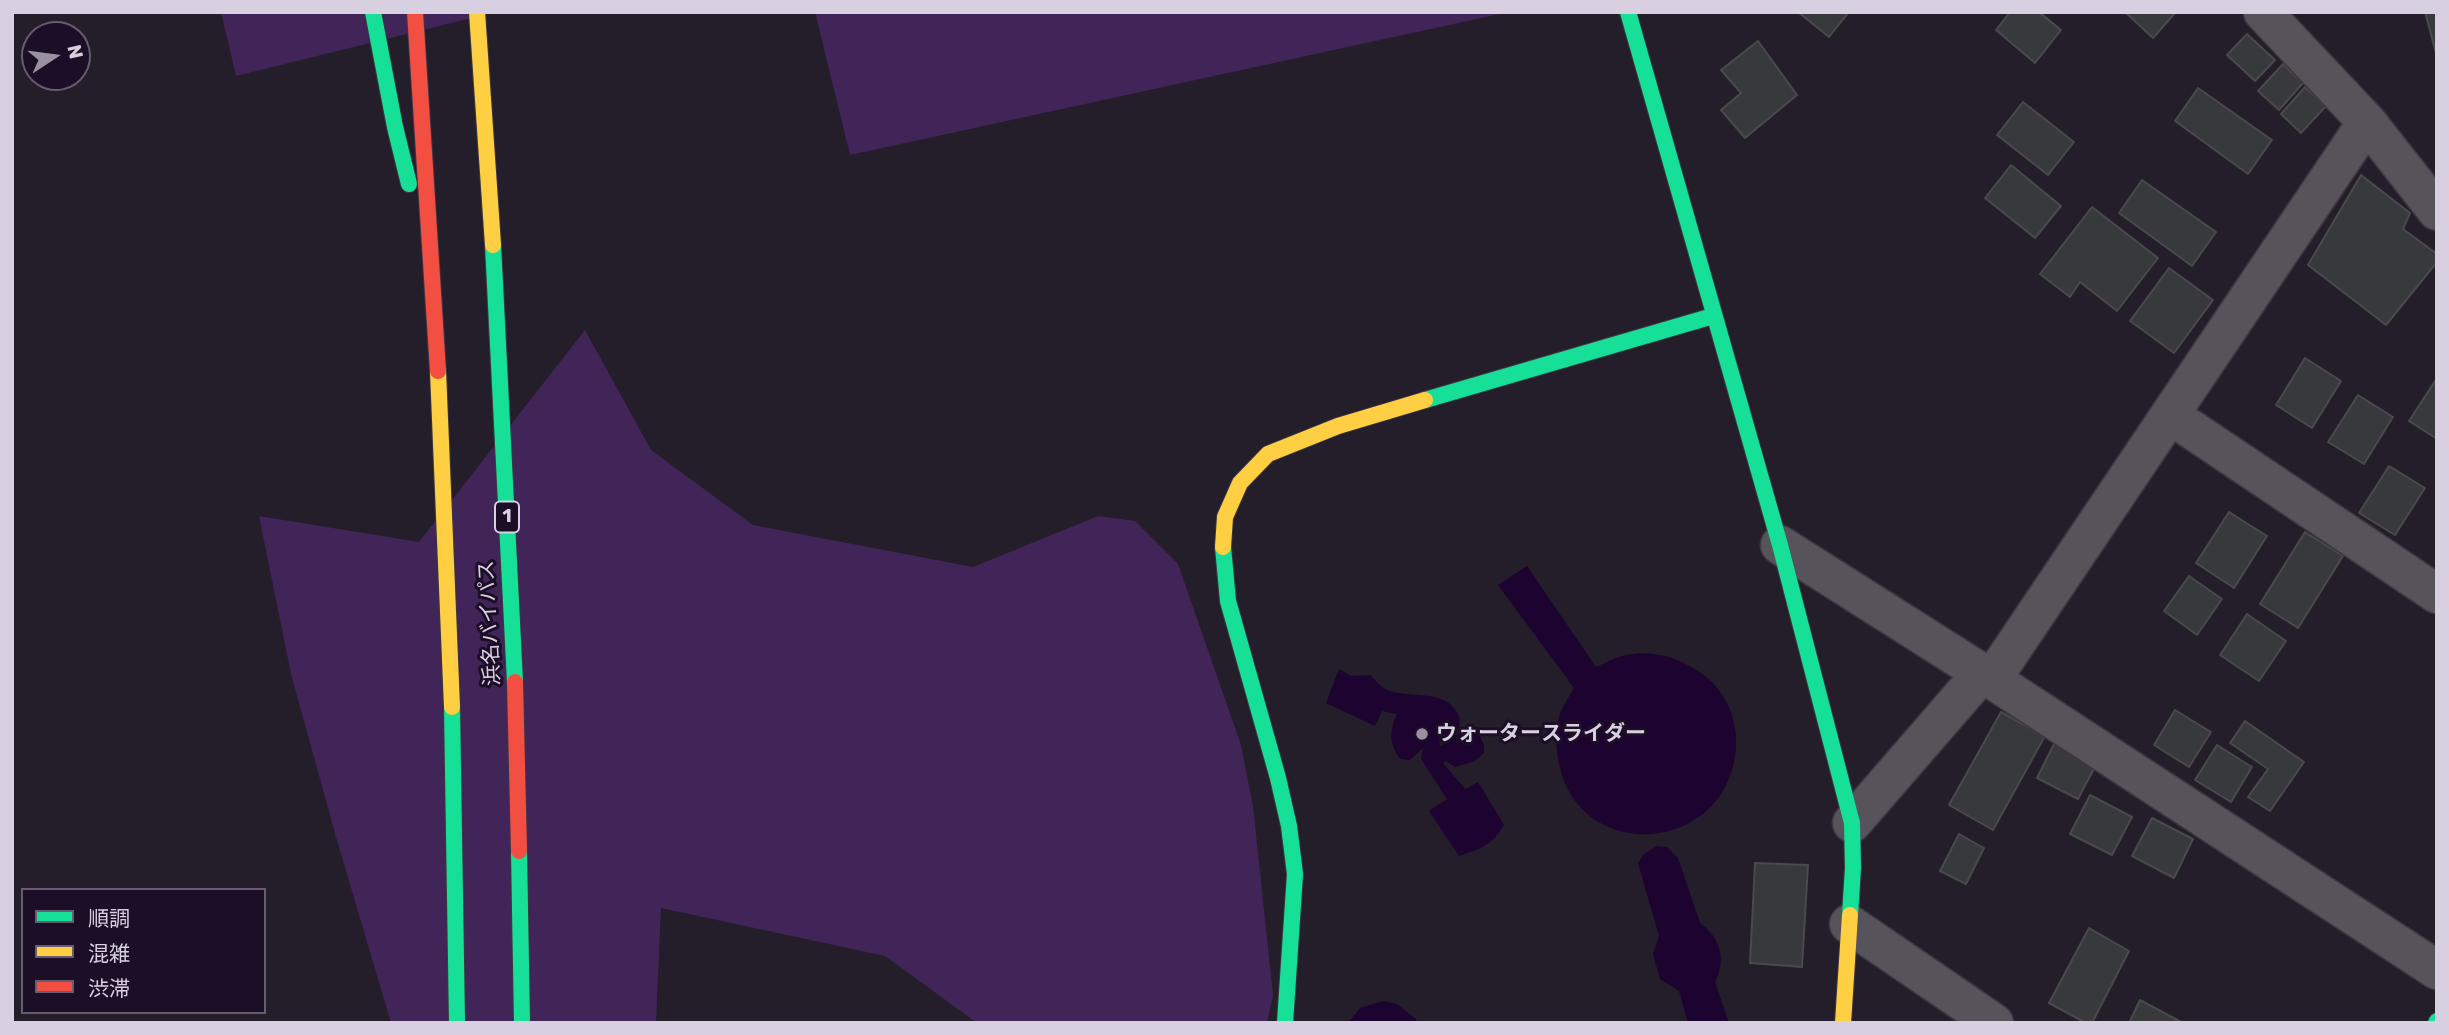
<!DOCTYPE html>
<html>
<head>
<meta charset="utf-8">
<style>
  body { margin:0 }
  #map { position:relative; width:2449px; height:1035px; overflow:hidden; background:#241d2a; font-family:Rubik,"Noto Sans JP",sans-serif }
  canvas { display:block }
  .frame { position:absolute; inset:0; border:14px solid #d8d0e1; pointer-events:none }
  .legend { position:absolute; left:21px; top:888px; width:245px; height:126px; box-sizing:border-box; background:#1b0e26; border:2px solid #675c71; margin:0; padding:9px 12px; list-style:none; font-size:21px; color:#d8d0e1 }
  .legend li { display:flex; align-items:center; gap:14px; height:35px }
  .legend b { width:35px; border:2px solid #675c71 }
  .north { position:absolute; left:21px; top:21px; width:70px; height:70px; box-sizing:border-box; background:#1b0e26; border:2px solid #675c71; border-radius:50%; rotate:77deg; font-size:19px; font-weight:700; line-height:28px; text-align:center; color:#d8d0e1 }
  .north::after { content:''; display:block; margin:auto; width:24px; height:32px; background:#9991a1; clip-path:polygon(50% 0,100% 100%,50% 72%,0 100%) }
</style>
</head>
<body>
<div id="map">
<canvas width="2449" height="1035"></canvas>
<div class="frame"></div>
<ul class="legend">
<li><b style="height:9px;background:#16e098"></b>順調</li>
<li><b style="height:9px;background:#ffcf43"></b>混雑</li>
<li><b style="height:9px;background:#f24e42"></b>渋滞</li>
</ul>
<div class="north">N</div>
</div>
<script>
const g = document.querySelector('canvas').getContext('2d');
g.lineJoin = 'round';
function paint(path, color) { g.fillStyle = color; g.fill(path, 'evenodd'); }
function strokePath(path, color, width, dash) { g.strokeStyle = color; g.lineWidth = width; g.lineCap = dash ? 'butt' : 'round'; g.setLineDash(dash || []); g.stroke(path); }
function drawText(font, color, halo, rows, align = 'center') {
  g.font = font + ' Rubik,"Noto Sans JP",sans-serif'; g.lineWidth = 6; g.setLineDash([]); g.textBaseline = 'middle'; g.strokeStyle = halo; g.fillStyle = color; for (const [text, x, y, turn = 0] of rows) {
    g.save(); g.translate(x, y); g.rotate((+turn || 0) * Math.PI / 180); g.textAlign = isNaN(turn) ? turn : align; if (halo) g.strokeText(text, 0, 0); g.fillText(text, 0, 0); g.restore();
  }
}
paint(new Path2D(`
  M221,12H496L236,76Z
  M815,12H1509L850,155Z
  M585,330L651,450L753,525L973,567L1098,516L1135,521L1178,564L1241,745L1253,806L1273,995L1267,1023H977L885,956L661,908L656,1023H391L336,837L291,674L259,516L419,542Z`), '#412458');
paint(new Path2D(`
  M1527,566L1596,667C1605,663 1616,657 1626,655C1655,649 1682,659 1705,676C1726,692 1738,721 1736,747C1729,854 1580,866 1559,764C1556,749 1555,732 1559,717C1562,707 1569,697 1574,688L1498,585Z
  M1339,669L1351,676L1370,675C1375,680 1381,687 1387,690C1410,699 1445,688 1458,714C1465,731 1451,735 1439,742L1441,746L1463,730L1478,731L1484,746V753L1475,761L1455,767L1446,761L1443,763L1465,789L1478,782L1504,825C1492,846 1480,849 1459,856L1429,811L1447,799L1421,759L1423,748L1410,760L1400,759C1389,745 1389,730 1397,714L1382,711L1375,726L1326,703Z
  M1657,846L1667,847L1678,858L1700,923C1720,937 1727,960 1715,982L1729,1023H1688L1679,991L1660,979L1653,954L1659,936L1638,863L1644,854Z
  M1383,1001L1397,1004L1416,1019L1417,1023H1348L1360,1008Z`), '#1d032f');
const building = new Path2D(`
  M1798,12H1849L1829,37Z
  M2010,12H2039L2061,30L2035,63L1996,30Z
  M2125,12H2176L2153,38Z
  M2425,12H2437V57Z
  M2247,34L2275,60L2255,81L2227,55Z
  M1758,41L1797,95L1745,138L1721,110L1741,93L1721,70Z
  M2283,64L2303,83L2279,110L2258,91Z
  M2305,87L2326,106L2301,133L2281,114Z
  M2198,88L2272,140L2248,174L2175,121Z
  M2023,102L2074,142L2048,175L1997,135Z
  M2011,165L2061,206L2035,238L1985,198Z
  M2361,175L2410,213L2403,229L2437,254V262L2386,325L2308,265Z
  M2142,180L2216,232L2192,266L2119,213Z
  M2092,207L2158,258L2117,311L2080,282L2070,297L2040,274Z
  M2169,268L2213,300L2174,353L2130,321Z
  M2305,358L2341,381L2312,428L2276,405Z
  M2437,378V439L2409,421Z
  M2358,395L2393,417L2364,464L2328,442Z
  M2389,466L2425,488L2395,535L2359,513Z
  M2229,512L2267,536L2234,588L2196,563Z
  M2305,532L2343,556L2298,628L2260,604Z
  M2189,576L2222,599L2197,635L2164,611Z
  M2247,614L2286,641L2259,681L2220,655Z
  M2175,710L2211,732L2189,767L2154,745Z
  M2001,712L2045,736L1993,830L1949,805Z
  M2245,721L2304,762L2270,811L2248,797L2268,769L2230,743Z
  M2056,740L2098,761L2078,799L2037,778Z
  M2217,745L2252,767L2231,802L2195,780Z
  M2090,795L2132,817L2112,855L2070,834Z
  M2152,818L2193,839L2174,878L2132,856Z
  M1959,834L1984,848L1966,884L1940,871Z
  M1755,863L1808,865L1802,967L1750,963Z
  M2089,928L2129,951L2092,1023H2086L2049,1003Z
  M2140,1000L2181,1022V1023H2129Z`);
paint(building, '#38393c');
strokePath(building, '#484a4b', 2);
const street = new Path2D(`
  M2263,12L2367,122L2437,211
  M2170,415L2437,594
  M1780,545L1982,673L2437,970
  M1992,679L2367,122
  M1852,823L1982,673
  M1849,924L1994,1023`);
const fast = new Path2D(`
  M373,12L395,127L409,184
  M1628,12L1780,545L1852,823L1853,868L1850,915
  M493,245L515,682
  M1425,400L1713,316
  M1223,547L1228,601L1278,778L1289,826L1295,874L1285,1023
  M452,707L457,1023
  M519,851L522,1023
  M2436,1023L2437,1021`);
const slow = new Path2D(`
  M477,12L493,245
  M438,371L452,707
  M1223,547L1225,517L1240,483L1268,454L1338,426L1425,400
  M1843,1023L1850,915`);
const jam = new Path2D(`
  M415,12L438,371
  M515,682L519,851`);
strokePath(street, '#3d3743', 41);
strokePath(fast, '#3d3743', 18);
strokePath(slow, '#3d3743', 18);
strokePath(jam, '#3d3743', 18);
strokePath(street, '#57535a', 38);
strokePath(fast, '#16e098', 16);
strokePath(slow, '#ffcf43', 16);
strokePath(jam, '#f24e42', 16);
for (const [x, y, r, color] of [
  [1422,734,7,"#9991a1"]
]) { const dot = new Path2D(); dot.arc(x, y, r, 0, 2 * Math.PI); g.fillStyle = color; g.fill(dot); strokePath(dot, '#1b0e26', 2.5); }
for (const [x, y, w] of [
  [507,517,24]
]) { const box = new Path2D(); box.roundRect(x - w / 2, y - 15.5, w, 31, 5); g.fillStyle = '#1b0e26'; g.fill(box); strokePath(box, '#d8d0e1', 2); }
drawText('bold 19px', '#d8d0e1', null, [
  ["1",507,517]
]);
drawText('21px', '#d8d0e1', '#1b0e26', [
  ["浜名バイパス",490,623,-93]
]);
drawText('bold 21px', '#d8d0e1', '#1b0e26', [
  ["ウォータースライダー",1436,734]
], 'left');
</script>
</body>
</html>
